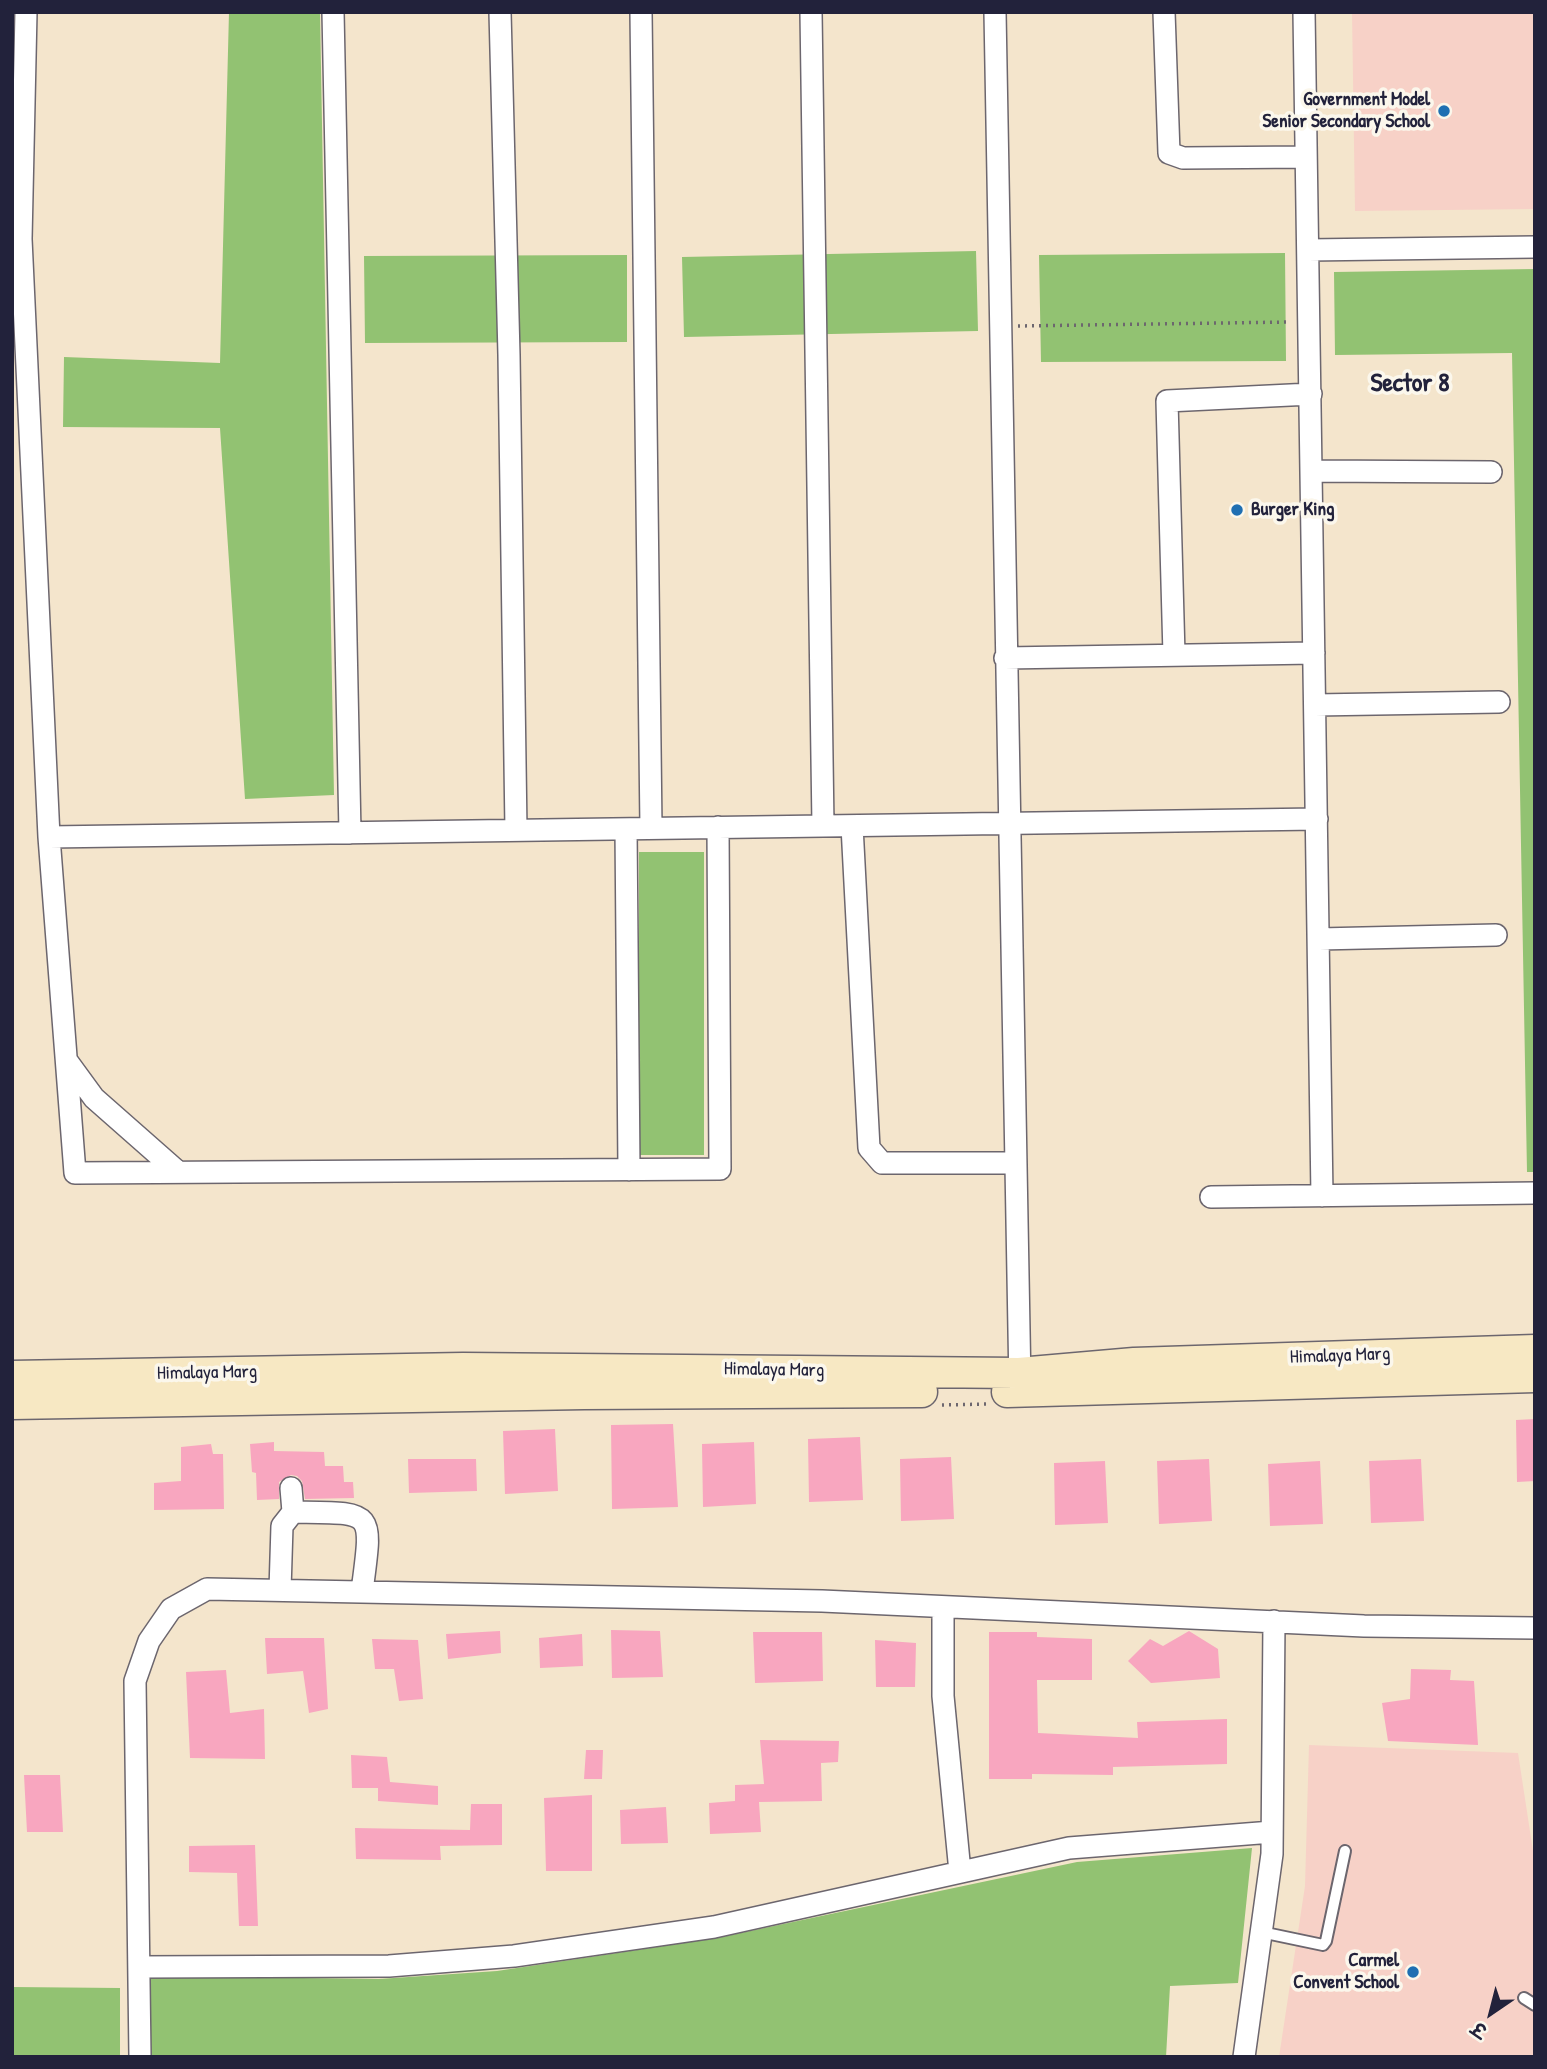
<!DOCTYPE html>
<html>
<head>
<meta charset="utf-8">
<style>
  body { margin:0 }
  #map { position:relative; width:1547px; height:2069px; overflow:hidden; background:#f4e5cc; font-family:"Patrick Hand","Playpen Sans Deva",sans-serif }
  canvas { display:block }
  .frame { position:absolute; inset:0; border:14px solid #22223b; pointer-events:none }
  .north { position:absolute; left:1456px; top:1978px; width:70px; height:70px; -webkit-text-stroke:5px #fbf7ec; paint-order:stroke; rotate:215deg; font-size:19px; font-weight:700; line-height:28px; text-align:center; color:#22223b }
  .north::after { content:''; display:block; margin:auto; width:24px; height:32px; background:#22223b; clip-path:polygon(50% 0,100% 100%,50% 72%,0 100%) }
</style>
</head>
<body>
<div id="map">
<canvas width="1547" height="2069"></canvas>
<div class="frame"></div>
<div class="north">उ</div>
</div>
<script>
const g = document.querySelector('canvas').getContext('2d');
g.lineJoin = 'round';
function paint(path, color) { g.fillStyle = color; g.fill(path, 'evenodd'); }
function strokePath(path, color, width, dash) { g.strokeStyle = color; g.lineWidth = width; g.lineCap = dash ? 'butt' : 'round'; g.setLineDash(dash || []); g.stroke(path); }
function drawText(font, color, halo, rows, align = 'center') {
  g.font = font + ' "Patrick Hand",sans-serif'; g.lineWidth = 7; g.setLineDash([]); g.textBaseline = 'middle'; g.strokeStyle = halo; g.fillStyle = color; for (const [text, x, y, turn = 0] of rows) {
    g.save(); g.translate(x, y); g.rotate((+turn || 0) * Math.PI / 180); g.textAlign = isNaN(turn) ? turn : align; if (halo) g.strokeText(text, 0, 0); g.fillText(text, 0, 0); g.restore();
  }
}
paint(new Path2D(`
  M1352,12H1535V209L1355,211Z
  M1309,1745L1518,1753L1535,1864V2057H1279L1305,1886Z`), '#f7d1c7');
paint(new Path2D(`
  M229,12H320L334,795L245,799L220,428L63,427L64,357L220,363Z
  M976,251L978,331L684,337L682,257Z
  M1285,253L1286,361L1041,362L1039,255Z
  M627,255V342L365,343L364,256Z
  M1535,269V1172H1527L1512,353L1335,355L1334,272Z
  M639,852H704V1155H639Z
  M1252,1848L1238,1983L1170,1986L1166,2057H151L149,1976L379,1979L497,1971L717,1938L1077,1862Z
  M12,1987L120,1988V2057H12Z`), '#92c272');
paint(new Path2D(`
  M1535,1419V1481L1517,1482L1516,1420Z
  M673,1424L678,1507L612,1509L611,1425Z
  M555,1429L558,1491L505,1494L503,1431Z
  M860,1437L863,1500L809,1502L808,1439Z
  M274,1442V1451L324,1452L325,1466H343L344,1482H353L354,1498L305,1499L302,1481L297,1476L291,1475L279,1482V1499L257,1500L256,1473L252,1472L250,1444Z
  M754,1442L756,1504L703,1507L702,1444Z
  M211,1444L213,1454H223L224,1509L154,1510V1483L181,1481V1447Z
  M951,1457L954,1519L901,1521L900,1459Z
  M408,1459H476L477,1491L409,1493Z
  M1209,1459L1212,1521L1159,1524L1157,1461Z
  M1421,1459L1424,1521L1371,1523L1369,1461Z
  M1105,1461L1108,1523L1055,1525L1054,1463Z
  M1320,1461L1323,1524L1270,1526L1268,1464Z
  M611,1630L660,1631L663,1677L612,1678Z
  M500,1631L501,1653L448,1659L446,1634Z
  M1189,1631L1218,1649L1220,1678L1151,1683L1128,1661L1150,1639L1163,1646Z
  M753,1632H822L823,1681L755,1683Z
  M989,1632H1037V1637L1092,1639V1680H1037L1038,1733L1138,1738L1137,1722L1227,1719V1764L1113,1767V1775L1032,1774V1779H989Z
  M582,1634L583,1666L540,1668L539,1638Z
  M265,1638H324L328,1709L309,1713L303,1671L267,1674Z
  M372,1639L418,1640L423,1699L399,1701L394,1669H375Z
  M875,1640L916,1643L915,1687H876Z
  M1411,1669L1451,1670L1450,1680L1474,1681L1478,1745L1388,1741L1382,1703L1410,1699Z
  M226,1670L230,1713L264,1709L265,1759L190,1758L186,1672Z
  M760,1740L839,1741L838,1762L821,1763L822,1801L759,1802L761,1832L710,1834L709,1803L735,1801V1785L764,1784Z
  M586,1750H603L602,1779H584Z
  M351,1755L387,1757L390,1782L438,1786V1805L378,1801V1788H352Z
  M24,1775H60L63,1832H27Z
  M592,1795V1871H546L544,1798Z
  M471,1804H502V1845L440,1846L441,1860L356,1859L355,1828L470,1830Z
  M666,1807L668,1843L621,1844L620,1810Z
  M255,1845L258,1926H239L237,1873L189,1872V1846Z`), '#f8a6bf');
const lane = new Path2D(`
  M1261,1932L1323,1945L1326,1941L1345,1851
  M1524,1998L1535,2005`);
const street = new Path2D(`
  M26,12L21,239L49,837L75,1173L720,1169L718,827
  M333,12L350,833
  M500,12L509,355L516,830
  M641,12L651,828
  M811,12L823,826
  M995,12L1020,1385
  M1164,12L1169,153L1183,158L1306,157
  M1304,12L1322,1196
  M1308,250L1535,247
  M1312,471L1491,472
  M1174,655L1167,401L1311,394
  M1005,658L1314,653
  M1315,705L1499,702
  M852,826L869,1148L882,1163H1015
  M626,829L629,1170
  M49,837L1317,819
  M1319,939L1496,935
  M67,1061L94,1098L178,1172
  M1211,1197L1535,1193
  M293,1512C375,1513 373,1508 362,1591
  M280,1590L282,1526L293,1512L291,1488
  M943,1607V1696L960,1872
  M139,1967L389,1966L514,1956L714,1927L1069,1848L1272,1832
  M140,2057L135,1681L149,1641L171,1609L207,1589L822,1601L1364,1626L1535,1628
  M1244,2057L1272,1854L1274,1621`);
const secondary = new Path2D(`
  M12,1376L463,1368L1019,1373L1134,1363L1535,1350
  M1007,1392L1535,1377
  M12,1404L584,1394L922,1392`);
strokePath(lane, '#6c666e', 14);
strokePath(street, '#6c666e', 24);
strokePath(secondary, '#6c666e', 33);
strokePath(new Path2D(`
  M1018,326L1290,322
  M942,1405L987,1404`), '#6c666e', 3.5, [2, 5]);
strokePath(lane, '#fff', 10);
strokePath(street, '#fff', 21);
strokePath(secondary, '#f7e8c3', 30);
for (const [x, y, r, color] of [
  [1444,111,7,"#1f6fb2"],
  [1237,510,7,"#1f6fb2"],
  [1413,1972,7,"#1f6fb2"]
]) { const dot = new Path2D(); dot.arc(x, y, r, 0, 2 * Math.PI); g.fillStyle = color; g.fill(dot); strokePath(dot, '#fbf7ec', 2.5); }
drawText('bold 19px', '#22223b', '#fbf7ec', [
  ["Government Model",1430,100],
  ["Senior Secondary School",1430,122],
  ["Burger King",1251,510,"left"],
  ["Carmel",1399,1961],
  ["Convent School",1399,1983]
], 'right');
drawText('19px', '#22223b', '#fbf7ec', [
  ["Himalaya Marg",1340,1356,-2],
  ["Himalaya Marg",774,1370,1],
  ["Himalaya Marg",207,1373,-1]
]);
drawText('bold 26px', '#22223b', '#fbf7ec', [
  ["Sector 8",1410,384]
]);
</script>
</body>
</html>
